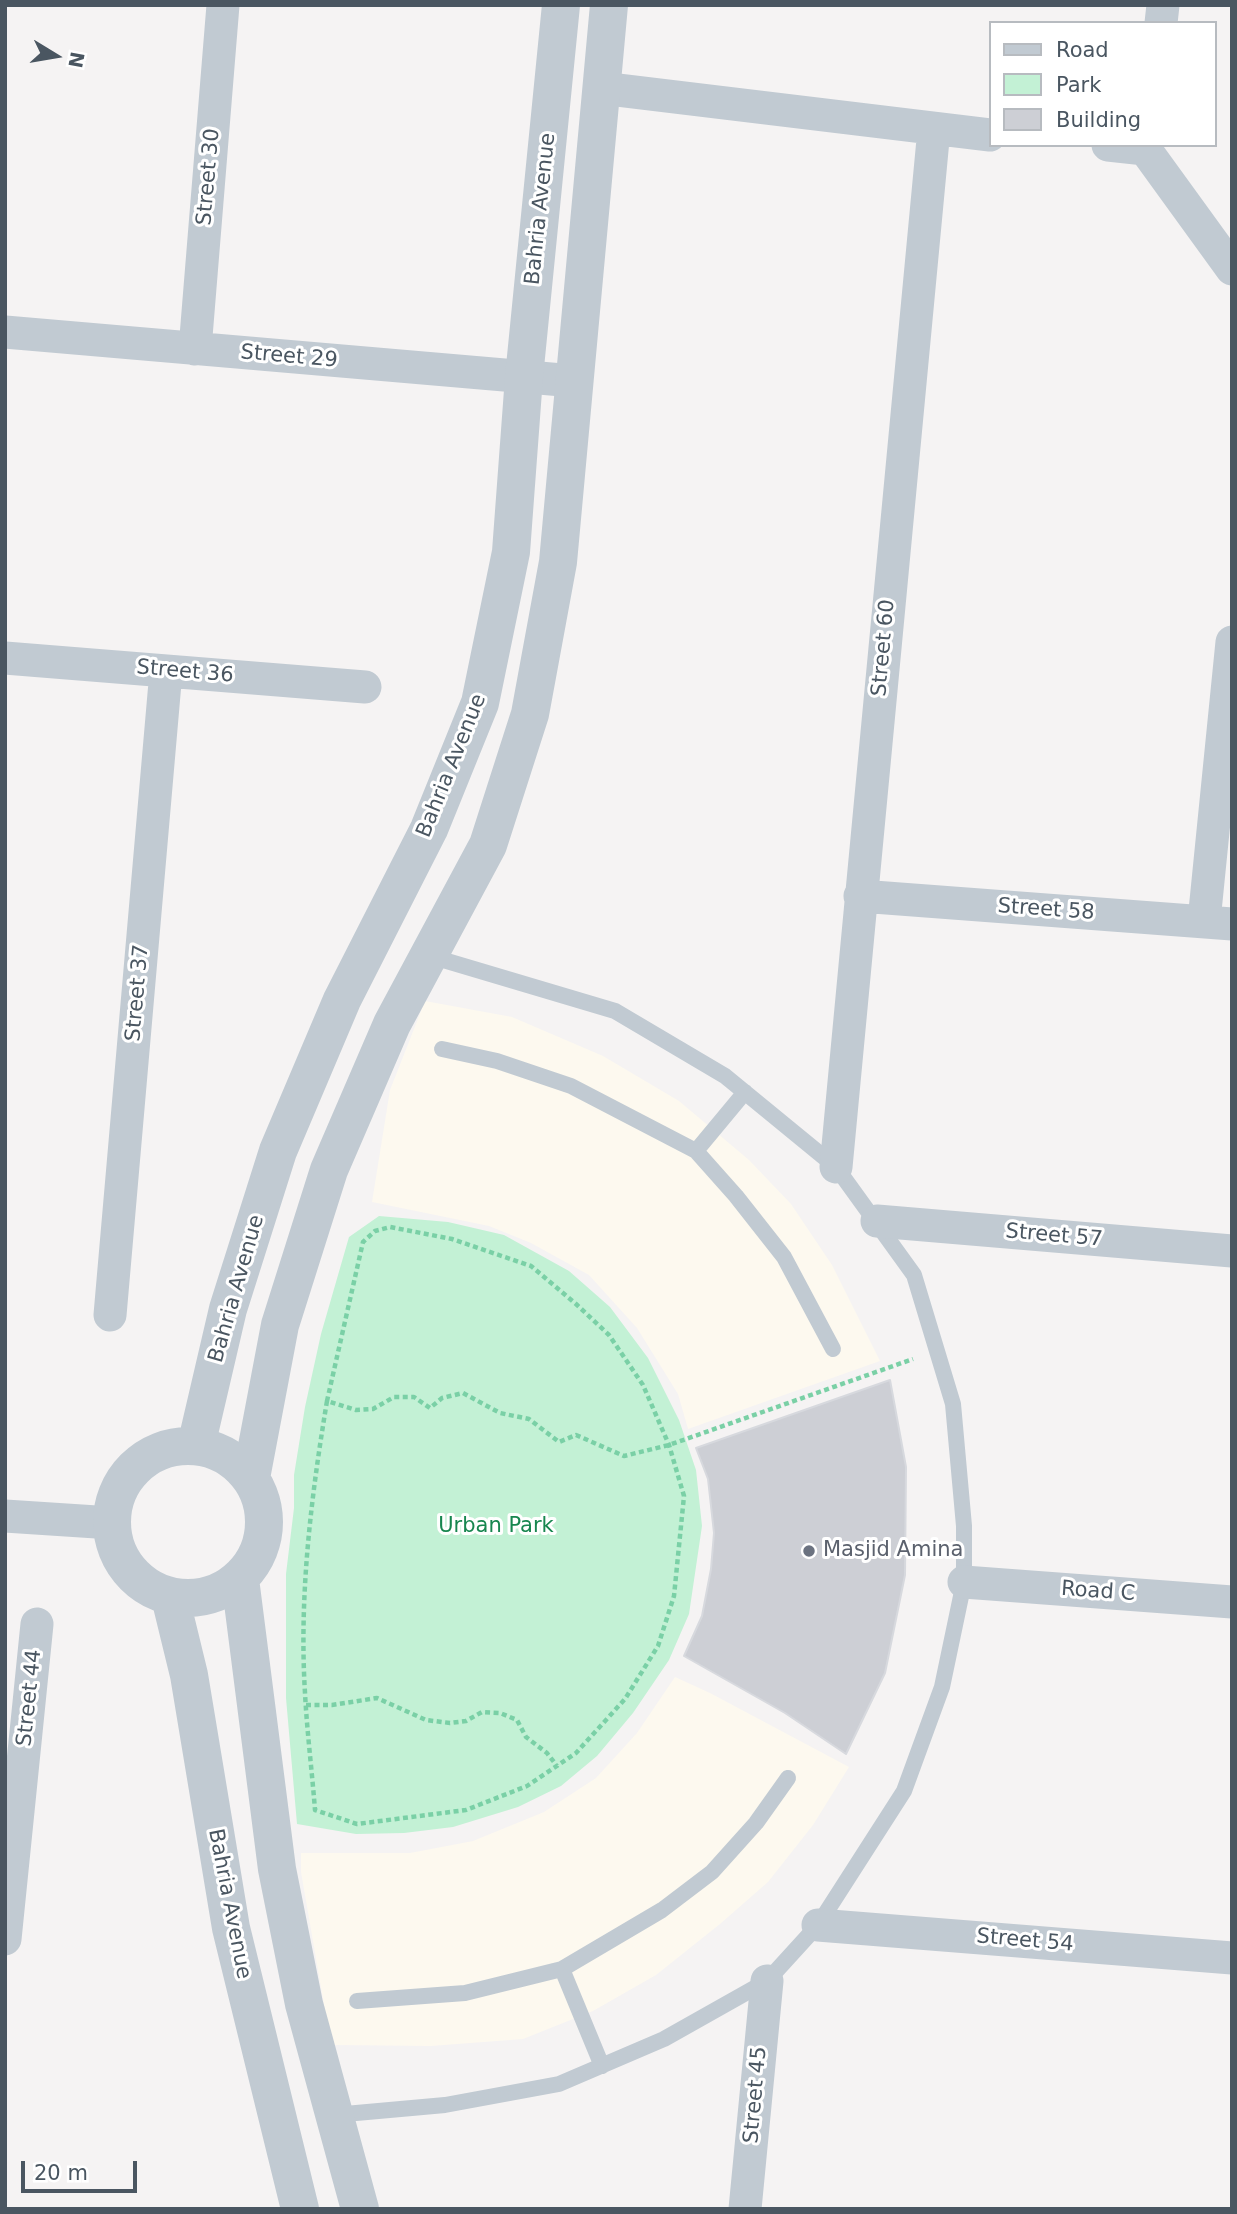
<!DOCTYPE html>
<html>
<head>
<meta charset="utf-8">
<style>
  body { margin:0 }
  #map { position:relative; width:1237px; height:2214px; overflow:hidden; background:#f5f3f3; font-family:"DejaVu Sans",sans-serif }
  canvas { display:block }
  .frame { position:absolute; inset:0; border:7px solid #4a5661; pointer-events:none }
  .legend { position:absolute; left:989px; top:21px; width:228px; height:126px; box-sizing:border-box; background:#fff; border:2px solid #b7bbc0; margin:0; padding:9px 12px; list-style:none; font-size:21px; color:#4a5661 }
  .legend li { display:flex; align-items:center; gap:14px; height:35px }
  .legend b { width:35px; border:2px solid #b7bbc0 }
  .north { position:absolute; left:21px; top:21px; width:70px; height:70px; -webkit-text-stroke:5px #fff; paint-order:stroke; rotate:101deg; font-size:19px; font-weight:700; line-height:28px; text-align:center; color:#4a5661 }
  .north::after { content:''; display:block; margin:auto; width:24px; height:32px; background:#4a5661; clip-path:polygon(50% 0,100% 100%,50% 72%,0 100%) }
  .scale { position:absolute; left:21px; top:2161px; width:116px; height:32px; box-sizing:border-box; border:4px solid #4a5661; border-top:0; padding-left:9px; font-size:21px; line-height:24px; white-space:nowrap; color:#4a5661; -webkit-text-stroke:5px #fff; paint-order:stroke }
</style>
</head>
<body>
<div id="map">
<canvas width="1237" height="2214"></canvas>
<div class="frame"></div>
<ul class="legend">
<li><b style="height:9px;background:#c1cad2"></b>Road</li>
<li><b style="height:19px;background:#c3f1d5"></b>Park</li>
<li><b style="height:19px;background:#cdcfd5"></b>Building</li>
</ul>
<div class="north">N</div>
<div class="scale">20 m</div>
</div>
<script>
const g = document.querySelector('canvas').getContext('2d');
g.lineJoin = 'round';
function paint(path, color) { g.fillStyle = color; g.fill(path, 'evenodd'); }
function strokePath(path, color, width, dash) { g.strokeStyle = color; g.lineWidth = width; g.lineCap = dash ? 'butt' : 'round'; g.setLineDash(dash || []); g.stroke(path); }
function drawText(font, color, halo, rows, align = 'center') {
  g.font = font + ' "DejaVu Sans",sans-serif'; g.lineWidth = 6; g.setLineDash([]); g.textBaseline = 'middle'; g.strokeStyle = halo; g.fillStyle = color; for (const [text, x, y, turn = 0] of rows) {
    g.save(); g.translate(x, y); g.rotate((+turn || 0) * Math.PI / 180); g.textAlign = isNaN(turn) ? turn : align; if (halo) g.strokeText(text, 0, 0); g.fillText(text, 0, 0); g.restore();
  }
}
paint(new Path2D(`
  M425,1001L512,1017L603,1056L679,1101L749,1160L791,1204L832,1265L880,1361L688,1429L678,1394L637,1328L589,1275L531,1243L489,1226L372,1202L390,1090Z
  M675,1677L710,1693L849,1767L813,1825L768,1882L720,1924L656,1975L593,2011L523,2039L431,2046L331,2045L301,1872V1853H410L473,1841L544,1812L596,1778L637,1733Z`), '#fdf9ef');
paint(new Path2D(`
  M379,1216L448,1222L504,1235L569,1271L610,1307L648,1358L679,1420L696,1470L702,1526L689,1614L669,1660L633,1713L597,1756L561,1786L518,1807L453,1827L404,1833L356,1834L297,1824L286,1698V1574L294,1508V1475L305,1407L321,1334L349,1237Z`), '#c3f1d5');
const building = new Path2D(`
  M890,1380L906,1467L905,1575L885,1673L846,1754L785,1713L684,1656L702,1616L711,1569L714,1533L708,1479L696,1448Z`);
paint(building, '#cdcfd5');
strokePath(building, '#d7d9de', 2);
strokePath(new Path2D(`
  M327,1401C311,1497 299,1596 305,1693C307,1732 312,1771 315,1810L357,1824L466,1810L527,1786L576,1753L625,1699L658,1646L674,1596L684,1496L669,1445L643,1385L609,1335L576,1304L531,1266L452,1239L390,1227L375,1231L363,1242L327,1401L356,1410L373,1409L394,1397H414L430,1408L442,1398L463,1393L500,1413L529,1419L559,1442L576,1435L624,1456L669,1445L913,1359
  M306,1705H332L377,1698L426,1720L450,1723L466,1721L482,1712L500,1713L517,1720L526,1737L547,1753L557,1766`), '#7ad0a6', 4.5, [5, 3.5]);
strokePath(new Path2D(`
  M442,1049L497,1061L571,1086L696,1151L736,1196L784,1257L833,1349
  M696,1151L745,1092
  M562,1969L602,2066
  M357,2001L465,1993L562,1969L662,1910L712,1872L756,1823L788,1778
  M334,2115L445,2105L559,2084L664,2039L767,1981L818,1925L904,1791L942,1687L964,1582V1526L953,1404L914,1275L836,1167L725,1076L615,1011L430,956`), '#c1cad2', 16);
strokePath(new Path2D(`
  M1161,23L1163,5
  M601,88L990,135
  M1108,145L1145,149
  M1145,149L1232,269
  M5,332L574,381
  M195,349L223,5
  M5,658L365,687
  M860,896L1232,924
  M1204,921L1232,642
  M836,1167L934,129
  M877,1221L1232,1251
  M110,1315L166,671
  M5,1516L112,1523
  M964,1582L1232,1602
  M818,1925L1232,1958
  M5,1939L37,1624
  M745,2209L767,1981`), '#c1cad2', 33);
strokePath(new Path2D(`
  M112 1522a76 76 0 1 1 152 0a76 76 0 1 1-152 0Z
  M196,1446L228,1309L278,1151L342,1000L429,829L480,703L511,552L524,377L561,5
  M251,1478L280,1325L329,1170L392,1024L488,845L530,714L558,562L609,5
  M240,1579L277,1869L304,2004L360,2209
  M170,1597L189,1675L231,1928L300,2209`), '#c1cad2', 38);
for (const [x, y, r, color] of [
  [809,1551,7,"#6b7280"]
]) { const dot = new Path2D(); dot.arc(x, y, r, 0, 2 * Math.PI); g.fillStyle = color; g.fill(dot); strokePath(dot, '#fff', 2.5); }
drawText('21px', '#4a5661', '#fff', [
  ["Street 30",209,177,-85],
  ["Bahria Avenue",541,209,-84],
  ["Street 29",289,357,5],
  ["Street 60",884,648,-85],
  ["Street 36",185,672,5],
  ["Bahria Avenue",452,766,-68],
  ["Street 58",1046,910,4],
  ["Street 37",138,993,-85],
  ["Street 57",1054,1236,5],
  ["Bahria Avenue",237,1289,-74],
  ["Road C",1098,1592,4],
  ["Street 44",30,1698,-84],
  ["Bahria Avenue",229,1904,79],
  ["Street 54",1025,1941,5],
  ["Street 45",756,2095,-85]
]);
drawText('21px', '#17864f', '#fff', [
  ["Urban Park",496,1527]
]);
drawText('21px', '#5b616d', '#fff', [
  ["Masjid Amina",823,1551]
], 'left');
</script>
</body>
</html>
